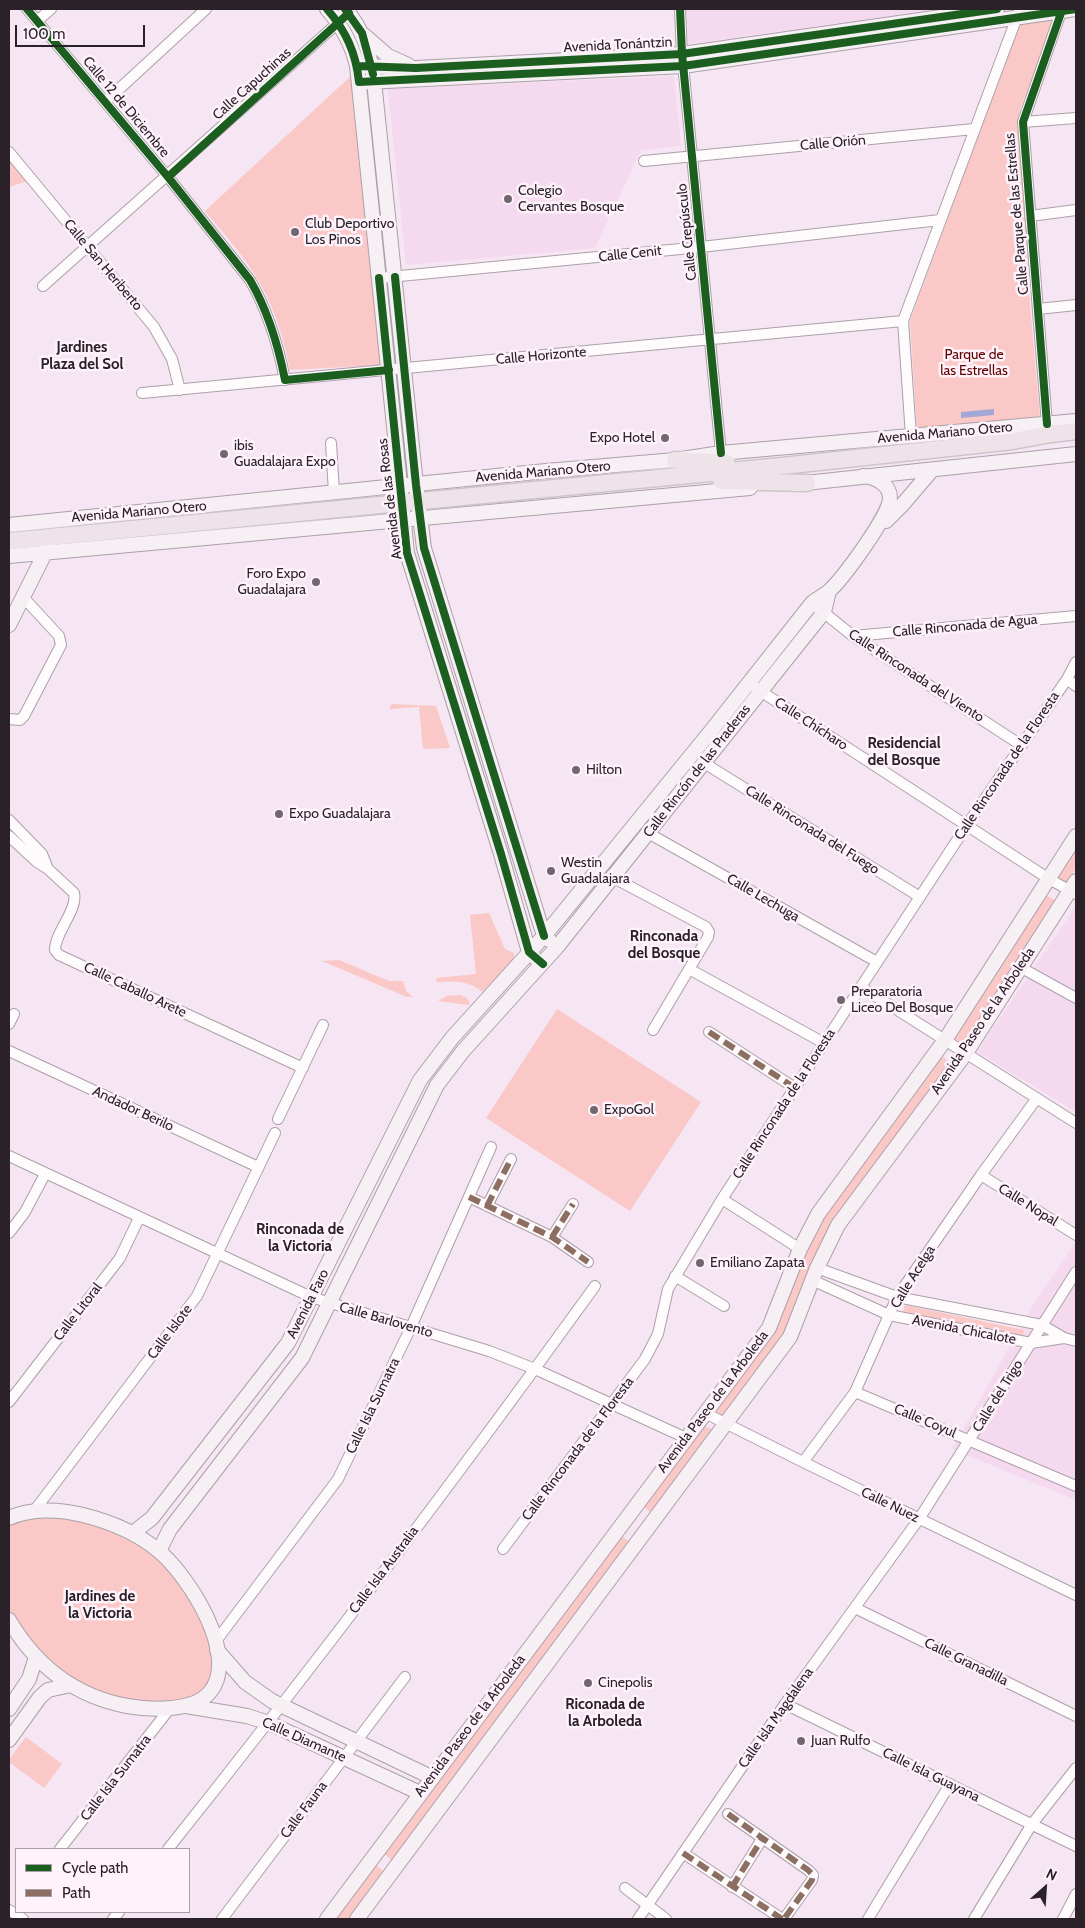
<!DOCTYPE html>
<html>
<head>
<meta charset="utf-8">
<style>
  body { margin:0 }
  #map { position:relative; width:1085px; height:1928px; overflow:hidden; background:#f6e5f2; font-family:Cabin,sans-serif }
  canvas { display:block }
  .frame { position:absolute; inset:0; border:10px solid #2b2129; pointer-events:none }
  .legend { position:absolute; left:15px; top:1848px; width:175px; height:65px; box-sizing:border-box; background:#fef2fb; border:1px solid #aa9ea7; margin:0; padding:6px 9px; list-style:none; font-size:15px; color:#2b2129 }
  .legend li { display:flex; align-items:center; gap:10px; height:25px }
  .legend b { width:25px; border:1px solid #aa9ea7 }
  .north { position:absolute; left:1020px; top:1863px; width:50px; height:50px; -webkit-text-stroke:4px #fef2fb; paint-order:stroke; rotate:26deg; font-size:14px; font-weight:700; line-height:20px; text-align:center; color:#2b2129 }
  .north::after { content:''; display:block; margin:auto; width:18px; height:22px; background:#2b2129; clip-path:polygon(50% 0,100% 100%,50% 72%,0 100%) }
  .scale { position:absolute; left:15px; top:25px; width:130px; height:22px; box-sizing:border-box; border:2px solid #2b2129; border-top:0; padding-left:6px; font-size:15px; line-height:18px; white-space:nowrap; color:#2b2129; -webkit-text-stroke:4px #fef2fb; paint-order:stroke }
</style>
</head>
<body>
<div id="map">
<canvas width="1085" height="1928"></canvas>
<div class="frame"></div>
<ul class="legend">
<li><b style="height:6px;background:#1b5e20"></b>Cycle path</li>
<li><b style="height:6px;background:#8d6e63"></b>Path</li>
</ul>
<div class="north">N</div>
<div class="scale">100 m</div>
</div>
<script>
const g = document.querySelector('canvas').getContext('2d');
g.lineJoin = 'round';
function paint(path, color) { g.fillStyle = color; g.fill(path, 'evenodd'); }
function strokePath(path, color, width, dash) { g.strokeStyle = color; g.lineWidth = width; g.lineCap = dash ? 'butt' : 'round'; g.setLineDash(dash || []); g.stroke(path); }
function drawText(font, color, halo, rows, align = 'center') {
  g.font = font + ' Cabin,sans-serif'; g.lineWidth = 5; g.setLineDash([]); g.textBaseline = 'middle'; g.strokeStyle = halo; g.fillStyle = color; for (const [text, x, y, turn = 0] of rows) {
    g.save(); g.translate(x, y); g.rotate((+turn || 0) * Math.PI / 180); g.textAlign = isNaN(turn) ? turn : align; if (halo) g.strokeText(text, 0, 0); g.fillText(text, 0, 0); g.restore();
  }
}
paint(new Path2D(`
  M686,9H938L688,44Z
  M674,76L681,146L641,150L595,248L406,265L388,89Z
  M1076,906V1112L977,1052Z
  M1076,1242V1500L952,1449L1032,1307Z`), '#f4d9ef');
paint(new Path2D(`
  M1051,20L1054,24L1020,109L1017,124L1027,228L1028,282L1040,418L917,432L910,321L1020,23Z
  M352,75L383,365L290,370C284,341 276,311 261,285C246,258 225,235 205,211Z
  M9,160L27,181L9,187Z
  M392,704L436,706L450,748L423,749L419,707L389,709Z
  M1076,846V868L1067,883L1057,877Z
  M1046,895L1056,901L964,1045L954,1039Z
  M489,913L505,949L514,953V960L482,992C470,980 453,981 437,982L436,978L476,974L470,915Z
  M339,960L389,981H403L406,991L413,997H407L322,961Z
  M460,995L467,998L470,1003L469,1005L438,1001L447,996Z
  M557,1009L701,1102L630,1211L486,1118Z
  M942,1057L951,1063L827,1232L786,1336L725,1417L712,1410L773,1330L819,1220Z
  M905,1305L1024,1330L1023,1337L903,1313Z
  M701,1424L714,1430L653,1514L641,1505Z
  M52,1515C129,1529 191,1566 210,1647C213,1663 215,1681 201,1693C191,1702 174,1702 161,1701C140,1701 117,1700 98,1692C61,1676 22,1647 9,1608C7,1601 9,1592 9,1585C9,1565 9,1545 9,1524L15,1520Z
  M620,1535L631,1543L393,1861L382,1852Z
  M26,1737L62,1764L44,1788L9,1762V1759Z
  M374,1864L385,1872L350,1919H333Z`), '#fac8c6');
paint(new Path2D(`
  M994,409V415L961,418V412Z`), '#a2a7d7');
const street = new Path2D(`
  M27,9L168,177L250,280C268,311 278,344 285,380
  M680,9L682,54L721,453
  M37,21L51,9
  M105,102L206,9
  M1023,122L1076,118
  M9,152L154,327L172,359L180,390
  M644,161L974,129
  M1030,216L1076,210
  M379,278L701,247L940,220
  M43,286L349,13L351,9
  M1038,309L1076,305
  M142,393L903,321
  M1047,424L1023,122L1062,9
  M911,436L903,321L1020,9
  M331,443L334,493
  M812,603L853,636L1021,745
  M853,636L1076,616
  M1067,679L1076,686
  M748,683L1049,879L1076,894
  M9,719L20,720L24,716L61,645L59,636L23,597
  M704,763L920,897
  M9,820L42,854L48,869
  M648,833L877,962
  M9,836L37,862L48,869L74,893C78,910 55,932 55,950L59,955L303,1068
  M612,877L706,927L709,932L708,937L653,1030
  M1020,967L1076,998
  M689,969L824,1043
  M861,987L1076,1123
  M9,1024L14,1014
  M709,1032L795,1088
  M9,1051L258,1167
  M278,1119L323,1025
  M9,1156L311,1297L489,1351L535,1369L686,1438
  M981,1175L1076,1235
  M469,1197L552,1237L588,1262
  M722,1199L800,1249
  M487,1206L511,1159
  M9,1233L25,1212L45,1174
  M552,1237L573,1204
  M817,1268L897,1297L1042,1325L1064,1338L1076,1341
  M675,1276L724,1306
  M812,1280L889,1315L1031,1343L1064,1338
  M855,1392L1076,1486
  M9,1402L120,1258L139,1218
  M705,1413L803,1462L1076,1595
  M803,1462L855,1392L897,1297L981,1175L1037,1098
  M34,1511L197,1296L275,1133
  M503,1549L645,1359L658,1334L668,1289L722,1199L967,825L1067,679L1076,662
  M855,1608L1076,1716
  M216,1641L338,1479L411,1327L491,1147
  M785,1704L1076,1846
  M728,1814L808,1870L813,1875L812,1880L784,1919
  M60,1849L171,1707
  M168,1849C315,1665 457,1477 595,1286
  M683,1853L782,1919
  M732,1887L762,1839
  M625,1888L666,1919
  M9,1910L23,1919
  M113,1919L119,1912
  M222,1919L405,1677
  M638,1919L785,1704L919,1519L1076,1272
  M868,1919L950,1784
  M974,1919L1032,1824L1076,1768
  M1063,1919L1076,1894`);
const secondary = new Path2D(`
  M327,9C342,26 352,44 357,66L407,553L501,854L529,952L534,957
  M345,9C364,29 370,55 374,81L416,485L424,548L544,936L549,940
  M364,35L388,56L408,65
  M364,66L416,68L682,54L997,9
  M367,82L683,66L1076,9
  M796,484L1076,454
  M886,521L903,504L932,470
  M9,525L546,471L675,460L721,453L1076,421
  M9,556L750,488
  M9,625L49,545
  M9,1518C31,1508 59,1509 83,1515C111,1522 138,1533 160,1552C189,1577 240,1656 210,1692C194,1712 150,1710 127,1706C74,1696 36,1666 9,1620
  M133,1533L152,1518L288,1343L420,1080L452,1038L544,936L711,731L812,603C817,599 823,596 828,592C842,580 890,515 890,498C890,484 875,477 863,476
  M159,1551L170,1529L302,1358L437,1085L463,1051L557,947L824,612L829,591
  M217,1650L245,1682L272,1701L431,1777
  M186,1706L247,1716L269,1723L420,1793
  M9,1709L29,1679L36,1657
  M9,1740L40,1697L48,1690L71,1685
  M327,1919L769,1328L800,1249L818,1214L945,1040L1076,836
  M357,1919L790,1337L817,1268L838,1225L966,1053L1076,881`);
const primary = new Path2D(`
  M675,460L727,463
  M721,481L807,483
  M9,541L782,466L1013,441L1051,434L1076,431`);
strokePath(street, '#aca0a9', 12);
strokePath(secondary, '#aca0a9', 16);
strokePath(primary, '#cdc5cb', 19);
strokePath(street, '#fefbfd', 10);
strokePath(secondary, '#f6eff3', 14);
strokePath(primary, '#eee3e8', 16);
strokePath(new Path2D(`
  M709,1032L795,1088
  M469,1197L552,1237L588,1262
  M487,1206L511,1159
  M552,1237L573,1204
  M728,1814L808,1870L813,1875L812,1880L784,1919
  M683,1853L782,1919
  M732,1887L762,1839`), '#8d6e63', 6, [12, 6]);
strokePath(new Path2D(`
  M27,9L168,177L250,280C268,311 278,344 285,380L389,370
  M327,9C346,31 356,53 359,82L683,66L1076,9
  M345,9L362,33L373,74
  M680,9L682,54L721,453
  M357,66L416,68L682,54L997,9
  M168,177L349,13
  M395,277L416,485L424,548L544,936
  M379,278L407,553L501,854L529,952L543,964
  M1047,424L1023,122L1061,13`), '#1b5e20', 8);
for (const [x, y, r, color] of [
  [508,199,5,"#72666f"],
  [295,232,5,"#72666f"],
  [665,438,5,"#72666f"],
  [224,454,5,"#72666f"],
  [316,582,5,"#72666f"],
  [576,770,5,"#72666f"],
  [279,814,5,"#72666f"],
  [551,871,5,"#72666f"],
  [841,1000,5,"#72666f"],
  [594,1110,5,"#72666f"],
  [700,1263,5,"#72666f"],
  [588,1683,5,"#72666f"],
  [801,1741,5,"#72666f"]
]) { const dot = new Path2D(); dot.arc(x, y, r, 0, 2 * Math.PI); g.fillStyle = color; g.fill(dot); strokePath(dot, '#fef2fb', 2); }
drawText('14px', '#2b2129', '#fef2fb', [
  ["Avenida Tonántzin",618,45,-3],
  ["Calle Capuchinas",252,84,-42],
  ["Calle 12 de Diciembre",126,107,50],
  ["Calle Orión",833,143,-5],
  ["Calle Parque de las Estrellas",1017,214,-95],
  ["Calle Crepúsculo",687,232,-96],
  ["Calle Cenit",630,254,-6],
  ["Calle San Heriberto",103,265,50],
  ["Calle Horizonte",541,356,-5],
  ["Avenida Mariano Otero",945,433,-5],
  ["Avenida Mariano Otero",543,472,-5],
  ["Avenida de las Rosas",390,499,-97],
  ["Avenida Mariano Otero",139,512,-5],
  ["Calle Rinconada de Agua",965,626,-5],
  ["Calle Rinconada del Viento",916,676,33],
  ["Calle Chícharo",811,724,33],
  ["Calle Rinconada de la Floresta",1007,766,-56],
  ["Calle Rincón de las Praderas",697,771,-52],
  ["Calle Rinconada del Fuego",812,830,32],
  ["Calle Lechuga",763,898,30],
  ["Calle Caballo Arete",135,990,25],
  ["Avenida Paseo de la Arboleda",983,1021,-56],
  ["Calle Rinconada de la Floresta",784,1104,-57],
  ["Andador Berilo",133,1109,25],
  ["Calle Nopal",1028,1205,32],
  ["Calle Acelga",913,1277,-58],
  ["Avenida Faro",308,1304,-63],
  ["Calle Litoral",78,1312,-52],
  ["Calle Barlovento",386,1320,16],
  ["Avenida Chicalote",964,1330,11],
  ["Calle Islote",170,1332,-53],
  ["Calle del Trigo",998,1396,-58],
  ["Avenida Paseo de la Arboleda",713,1402,-53],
  ["Calle Isla Sumatra",373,1406,-64],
  ["Calle Coyul",925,1421,23],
  ["Calle Rinconada de la Floresta",578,1449,-53],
  ["Calle Nuez",890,1505,26],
  ["Calle Isla Australia",384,1570,-53],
  ["Calle Granadilla",966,1662,26],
  ["Calle Isla Magdalena",776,1718,-55],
  ["Avenida Paseo de la Arboleda",470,1726,-53],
  ["Calle Diamante",304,1740,24],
  ["Calle Isla Guayana",931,1775,26],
  ["Calle Isla Sumatra",116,1778,-52],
  ["Calle Fauna",304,1810,-53]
]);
drawText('14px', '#2b2129', '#fef2fb', [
  ["Colegio",518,191],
  ["Cervantes Bosque",518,207],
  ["Club Deportivo",305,224],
  ["Los Pinos",305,240],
  ["Expo Hotel",655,438,"right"],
  ["ibis",234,446],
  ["Guadalajara Expo",234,462],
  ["Foro Expo",306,574,"right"],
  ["Guadalajara",306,590,"right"],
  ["Hilton",586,770],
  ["Expo Guadalajara",289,814],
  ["Westin",561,863],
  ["Guadalajara",561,879],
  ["Preparatoria",851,992],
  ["Liceo Del Bosque",851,1008],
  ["ExpoGol",604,1110],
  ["Emiliano Zapata",710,1263],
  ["Cinepolis",598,1683],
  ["Juan Rulfo",811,1741]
], 'left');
drawText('14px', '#620200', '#fef2fb', [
  ["Parque de",974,355],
  ["las Estrellas",974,371]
]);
drawText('bold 15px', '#2b2129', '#fef2fb', [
  ["Jardines",82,348],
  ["Plaza del Sol",82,365],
  ["Residencial",904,744],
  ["del Bosque",904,761],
  ["Rinconada",664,937],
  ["del Bosque",664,954],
  ["Rinconada de",300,1230],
  ["la Victoria",300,1247],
  ["Jardines de",100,1597],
  ["la Victoria",100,1614],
  ["Riconada de",605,1705],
  ["la Arboleda",605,1722]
]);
</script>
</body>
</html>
